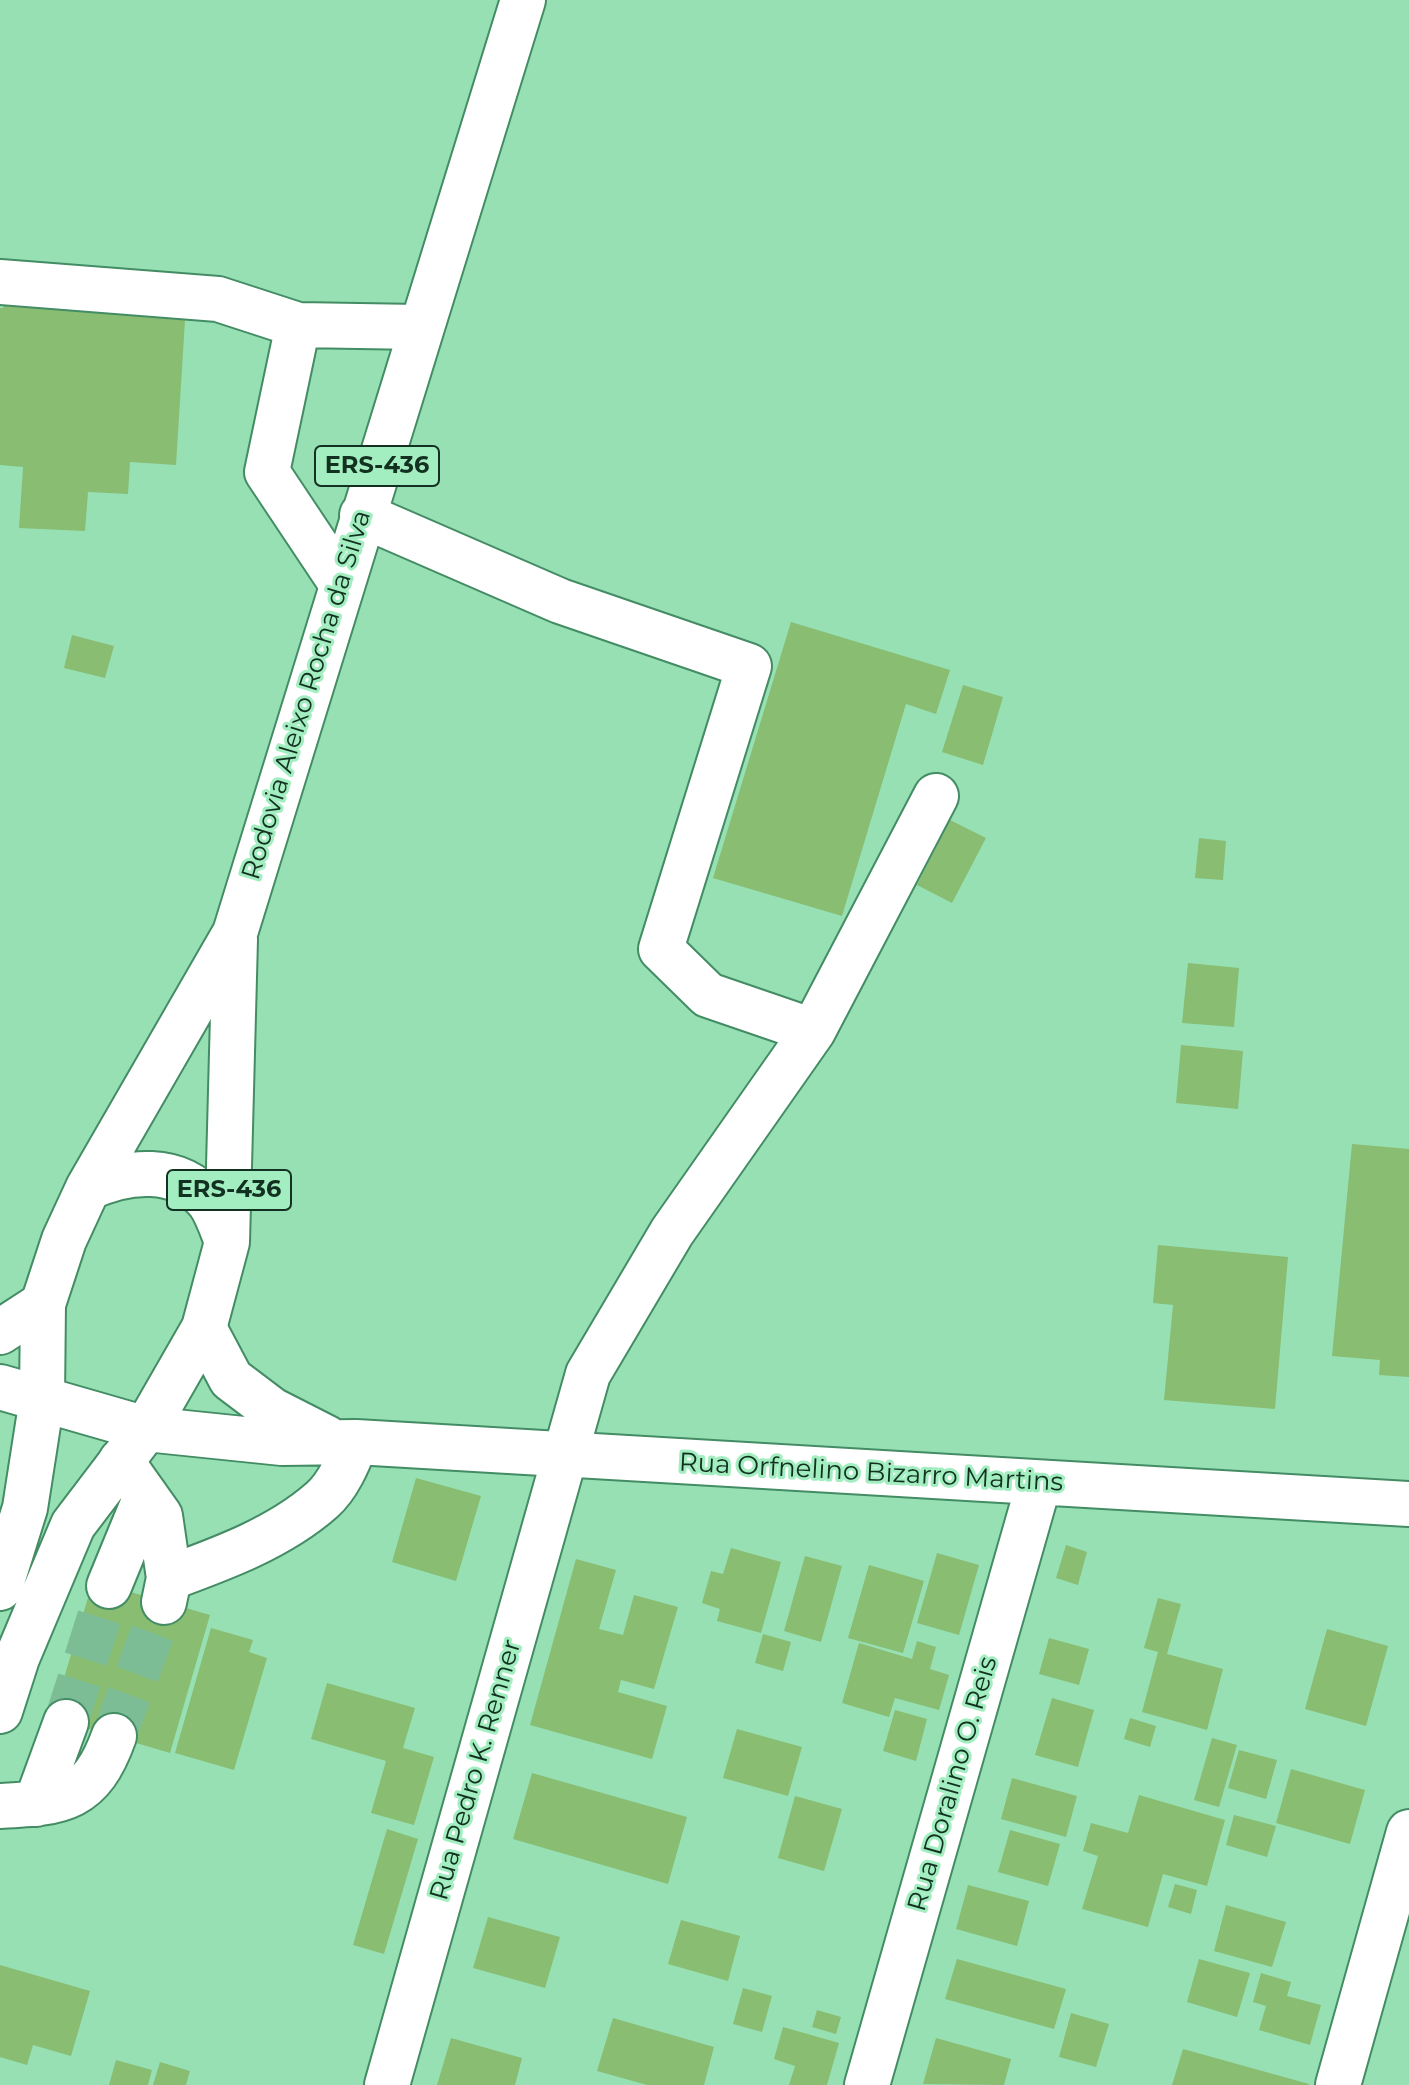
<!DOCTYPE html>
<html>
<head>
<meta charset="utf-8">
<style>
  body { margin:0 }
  canvas { display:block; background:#96e0b4 }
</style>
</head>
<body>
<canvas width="1409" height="2085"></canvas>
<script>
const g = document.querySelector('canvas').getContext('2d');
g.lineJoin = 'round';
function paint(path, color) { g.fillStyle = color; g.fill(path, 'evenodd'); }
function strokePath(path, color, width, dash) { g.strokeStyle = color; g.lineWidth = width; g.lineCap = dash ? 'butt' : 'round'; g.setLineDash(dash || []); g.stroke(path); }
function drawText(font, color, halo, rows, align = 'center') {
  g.font = font + ' Montserrat,sans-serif'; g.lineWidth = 6; g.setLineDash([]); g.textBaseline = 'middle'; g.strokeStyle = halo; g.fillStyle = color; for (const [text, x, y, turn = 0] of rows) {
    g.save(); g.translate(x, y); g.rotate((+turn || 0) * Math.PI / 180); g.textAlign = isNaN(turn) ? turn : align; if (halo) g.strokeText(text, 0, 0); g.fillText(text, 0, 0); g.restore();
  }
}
paint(new Path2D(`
  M5,288L146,297L145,317L185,320L176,465L130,462L128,494L88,492L85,531L19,528L23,467L0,465V308H3Z
  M791,622L950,670L936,714L906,704L842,916L713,878Z
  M72,635L114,646L105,678L64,668Z
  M963,685L1003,697L983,765L942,752Z
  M950,820L986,838L952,903L917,885Z
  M1199,838L1226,841L1223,880L1195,878Z
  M1188,963L1239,968L1234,1027L1182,1023Z
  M1181,1045L1243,1051L1238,1109L1176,1103Z
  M1352,1144L1409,1149V1377L1379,1375L1380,1360L1332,1356Z
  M1158,1245L1288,1257L1275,1409L1164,1400L1173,1305L1153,1303Z
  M416,1478L481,1496L456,1581L392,1562Z
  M1066,1545L1087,1552L1078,1585L1056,1578Z
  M731,1548L781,1562L761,1633L717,1621L720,1609L702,1603L711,1571L723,1574Z
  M937,1553L979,1565L959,1635L917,1623Z
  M805,1556L842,1566L821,1642L784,1631Z
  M576,1559L616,1570L599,1629L623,1635L634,1595L678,1607L654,1689L621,1680L618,1692L667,1706L652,1759L530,1725Z
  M869,1565L924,1581L903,1653L848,1638Z
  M93,1581L210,1615L170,1753L52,1718Z
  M1158,1598L1181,1604L1167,1654L1223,1669L1207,1730L1142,1712L1158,1652L1144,1648Z
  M211,1628L253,1640L249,1652L267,1658L234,1770L175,1753Z
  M1327,1629L1388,1646L1366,1726L1305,1709Z
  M763,1634L791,1642L783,1671L755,1663Z
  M1049,1638L1089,1649L1079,1685L1039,1674Z
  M917,1641L936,1647L930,1669L949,1675L939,1710L895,1698L889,1717L842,1703L859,1643L912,1659Z
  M327,1683L415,1708L403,1748L434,1757L414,1825L371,1813L386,1761L311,1739Z
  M1052,1698L1094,1710L1078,1767L1035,1755Z
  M895,1710L927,1719L916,1761L883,1751Z
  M1130,1718L1156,1726L1150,1747L1124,1739Z
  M737,1729L802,1747L788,1796L723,1778Z
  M1212,1738L1237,1745L1219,1807L1194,1800Z
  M1239,1750L1277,1760L1266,1799L1228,1788Z
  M1291,1769L1365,1790L1350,1844L1276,1823Z
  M532,1773L687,1817L668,1884L513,1839Z
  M1012,1778L1077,1796L1066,1837L1001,1819Z
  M1139,1795L1225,1820L1207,1886L1163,1874L1148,1927L1082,1909L1098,1856L1083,1851L1091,1823L1128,1833Z
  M795,1796L842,1809L824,1871L778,1858Z
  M1234,1815L1276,1826L1267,1857L1226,1845Z
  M387,1829L418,1839L384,1954L353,1945Z
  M1010,1830L1060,1844L1048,1886L998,1872Z
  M1175,1884L1197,1890L1191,1914L1168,1907Z
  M968,1885L1029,1901L1017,1946L956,1929Z
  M1226,1905L1286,1922L1272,1967L1214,1951Z
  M488,1917L560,1937L545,1988L473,1968Z
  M681,1920L740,1936L728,1981L668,1964Z
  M957,1959L1066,1989L1054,2029L945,1999Z
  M1199,1959L1250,1973L1237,2017L1187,2002Z
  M0,1965L90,1991L71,2056L33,2045L27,2065L0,2057Z
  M1261,1973L1291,1982L1287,1996L1321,2005L1310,2045L1259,2030L1266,2006L1253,2002Z
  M743,1988L772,1996L762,2032L733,2024Z
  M817,2010L841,2017L836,2034L812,2027Z
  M1071,2013L1109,2024L1096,2067L1059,2057Z
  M613,2018L714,2047L704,2085H647L597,2071Z
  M783,2027L839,2043L827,2085H789L795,2066L774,2059Z
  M451,2038L522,2058L515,2085H437Z
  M936,2038L1011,2059L1004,2085L923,2084Z
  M1183,2049L1309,2084V2085H1172Z
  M116,2060L152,2070L148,2085H109Z
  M160,2062L190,2071L186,2085H153Z`), '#88bd72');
strokePath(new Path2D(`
  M66,1722L109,1586
  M114,1736L164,1602`), '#7cbd96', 44, [44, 22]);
const minor = new Path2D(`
  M0,282L218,299L298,325
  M362,515L560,601L749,666L661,949L708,995L813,1031
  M341,583L267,472L298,325L419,327
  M204,1328L231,1379L272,1410L327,1438
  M0,1332L43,1304
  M0,1387L146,1429L282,1443L356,1442L1409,1504
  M121,1461L160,1516L169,1578L164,1602
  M169,1578C221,1559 279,1538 322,1500C338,1486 348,1462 356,1442
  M109,1586L146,1496
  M36,1804L66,1722
  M0,1806C64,1803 91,1800 114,1736
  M387,2085L588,1374L672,1232L813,1031L936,796
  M867,2085L1039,1483
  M1338,2085L1409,1832`);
const major = new Path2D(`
  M88,1188C127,1170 178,1164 209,1202C217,1213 222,1229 227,1242
  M0,1588L25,1508L42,1399L43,1304L64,1240L88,1188L235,933L523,0
  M0,1711L17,1658L73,1525L146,1429L204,1328L227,1242L235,939`);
strokePath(minor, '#438c64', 48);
strokePath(major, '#438c64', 48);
strokePath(minor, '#fff', 44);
strokePath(major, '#fff', 44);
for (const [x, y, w] of [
  [377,466,124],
  [229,1190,124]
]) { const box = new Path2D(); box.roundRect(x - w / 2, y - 20, w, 40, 6); g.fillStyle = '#a3eec0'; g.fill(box); strokePath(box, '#123120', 2); }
drawText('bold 24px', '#123120', null, [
  ["ERS-436",377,466],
  ["ERS-436",229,1190]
]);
drawText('26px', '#123120', '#a3eec0', [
  ["Rodovia Aleixo Rocha da Silva",307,695,-73],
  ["Rua Orfnelino Bizarro Martins",871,1473,3],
  ["Rua Pedro K. Renner",476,1770,-74],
  ["Rua Doralino O. Reis",953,1784,-74]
]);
</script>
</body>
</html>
